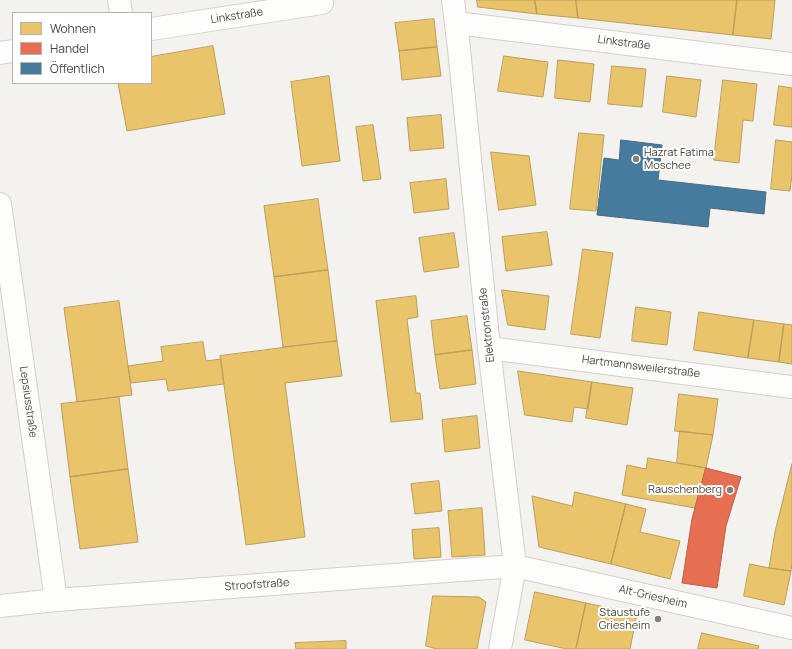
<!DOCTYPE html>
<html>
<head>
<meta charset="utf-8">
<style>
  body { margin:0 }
  #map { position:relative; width:792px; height:649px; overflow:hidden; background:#f4f2ee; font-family:Manrope,sans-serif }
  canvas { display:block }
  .legend { position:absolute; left:12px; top:12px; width:140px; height:72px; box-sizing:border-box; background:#fff; border:1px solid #b7b4b0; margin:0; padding:5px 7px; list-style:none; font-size:12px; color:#4b4439 }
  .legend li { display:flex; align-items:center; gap:8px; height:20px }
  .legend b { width:20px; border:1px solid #b7b4b0 }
</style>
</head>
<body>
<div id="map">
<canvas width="792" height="649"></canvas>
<ul class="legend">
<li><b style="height:11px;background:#e9c46a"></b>Wohnen</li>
<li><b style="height:11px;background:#e76f51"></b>Handel</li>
<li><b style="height:11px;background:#457b9d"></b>Öffentlich</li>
</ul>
</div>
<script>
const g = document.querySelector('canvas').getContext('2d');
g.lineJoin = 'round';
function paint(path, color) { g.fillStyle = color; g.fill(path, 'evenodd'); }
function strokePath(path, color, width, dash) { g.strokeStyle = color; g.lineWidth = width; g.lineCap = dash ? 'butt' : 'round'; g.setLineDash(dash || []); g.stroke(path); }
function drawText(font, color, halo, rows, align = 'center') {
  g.font = font + ' Manrope,sans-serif'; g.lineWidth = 4; g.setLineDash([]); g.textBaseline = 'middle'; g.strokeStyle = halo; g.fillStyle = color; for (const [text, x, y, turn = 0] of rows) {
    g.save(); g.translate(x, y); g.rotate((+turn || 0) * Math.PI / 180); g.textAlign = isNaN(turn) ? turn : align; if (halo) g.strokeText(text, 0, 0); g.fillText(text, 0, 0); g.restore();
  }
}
const homes = new Path2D(`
  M477,0H535L537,14L478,7Z
  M535,0H576L578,18L537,14Z
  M576,0H737L733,35L578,18Z
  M737,0H775L771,39L733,35Z
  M434,19L437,47L399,51L395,23Z
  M213,46L225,114L127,131L118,83H151V57Z
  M437,47L441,76L402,80L399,51Z
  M504,56L548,62L543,97L498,91Z
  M558,60L594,64L590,102L555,98Z
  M612,66L646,69L642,107L608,104Z
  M329,76L340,161L302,166L291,82Z
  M667,76L701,80L696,117L663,112Z
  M723,80L757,84L753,121L743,120L739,163L714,160Z
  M779,86L792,88V127L774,125Z
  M441,115L444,148L410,151L407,118Z
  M373,125L381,179L363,181L356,127Z
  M579,133L604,135L596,211L570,209Z
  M776,140L792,142V174L790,191L771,189Z
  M491,152L529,156L536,205L499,210Z
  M446,179L449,209L414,213L410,183Z
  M318,199L328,270L274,277L264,206Z
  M547,232L552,265L506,271L502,237Z
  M454,233L459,267L424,272L419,238Z
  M583,249L613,253L600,338L571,334Z
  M328,270L337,341L283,347L274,277Z
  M502,290L549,296L545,330L508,325Z
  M416,296L418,317L407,319L416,393H420L423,419L391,422L376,301Z
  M119,301L132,395L77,402L64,308Z
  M636,307L671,312L667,345L632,341Z
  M699,312L754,320L748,358L694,350Z
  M467,316L472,350L435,355L431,321Z
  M754,320L784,324L779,362L748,358Z
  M784,324L792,325V364L779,362Z
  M337,341L342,376L285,383L305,537L246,545L220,356Z
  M203,342L206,361L221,359L224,384L168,391L166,379L131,383L128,366L163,361L161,347Z
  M472,350L476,384L440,389L435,355Z
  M518,371L592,382L588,409L574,407L572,422L525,415Z
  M592,382L633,388L627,425L586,418Z
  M679,394L718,399L713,435L675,431Z
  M119,397L128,469L70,477L61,404Z
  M477,416L480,448L445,452L442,420Z
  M680,431L713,435L706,468L677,463Z
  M648,458L706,468L695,508L622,495L627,465L646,469Z
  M792,464V563L791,571L769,568L775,532Z
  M128,469L138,542L80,549L70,477Z
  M439,481L442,511L415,514L411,484Z
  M575,492L626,504L611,564L539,547L532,496L572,506Z
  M626,504L646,509L640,532L680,541L670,579L611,564Z
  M482,508L485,555L452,557L448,511Z
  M439,528L441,557L414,559L412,530Z
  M750,564L769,568L791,571L784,605L744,596Z
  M535,592L586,603L576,649H567L525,640Z
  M433,596L479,597L486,602L477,649H437L426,646Z
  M586,603L637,614L630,649H576Z
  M702,633L759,646L758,649H698Z
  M346,641V649H296L295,643Z`);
paint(homes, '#e9c46a');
strokePath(homes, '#ba9e5b', 1);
const shops = new Path2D(`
  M706,468L741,477L726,526L717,588L682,583L692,519Z`);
paint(shops, '#e76f51');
strokePath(shops, '#b8624a', 1);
const public = new Path2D(`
  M621,140L662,145L658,180L766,192L764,214L710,208L708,227L597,215L604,158L619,160Z`);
paint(public, '#457b9d');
strokePath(public, '#476a7f', 1);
const minor = new Path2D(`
  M119,0L121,13
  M453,0L459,49L489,348L515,566L500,649
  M456,23L792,64
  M151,29L322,3
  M0,53L13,51
  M0,204L56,600
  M489,348L792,387
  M0,606L56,600L515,566L792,628`);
strokePath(minor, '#d2d0cb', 24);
strokePath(minor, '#fdfdfc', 22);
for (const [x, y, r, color] of [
  [636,159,4,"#868178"],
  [730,490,4,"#868178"],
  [658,619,4,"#868178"]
]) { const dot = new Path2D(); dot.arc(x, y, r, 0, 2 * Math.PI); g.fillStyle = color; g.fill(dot); strokePath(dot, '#fff', 1.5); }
drawText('11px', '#4b4439', '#fff', [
  ["Linkstraße",237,16,-9],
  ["Linkstraße",624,43,7],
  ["Elektronstraße",487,325,-96],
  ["Hartmannsweilerstraße",641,367,7],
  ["Lepsiusstraße",28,402,82],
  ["Stroofstraße",257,585,-4],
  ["Alt-Griesheim",653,597,13]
]);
drawText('11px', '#4b4439', '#fff', [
  ["Hazrat Fatima",644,153,"left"],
  ["Moschee",644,166,"left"],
  ["Rauschenberg",722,490],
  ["Staustufe",650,613],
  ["Griesheim",650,626]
], 'right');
</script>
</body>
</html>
